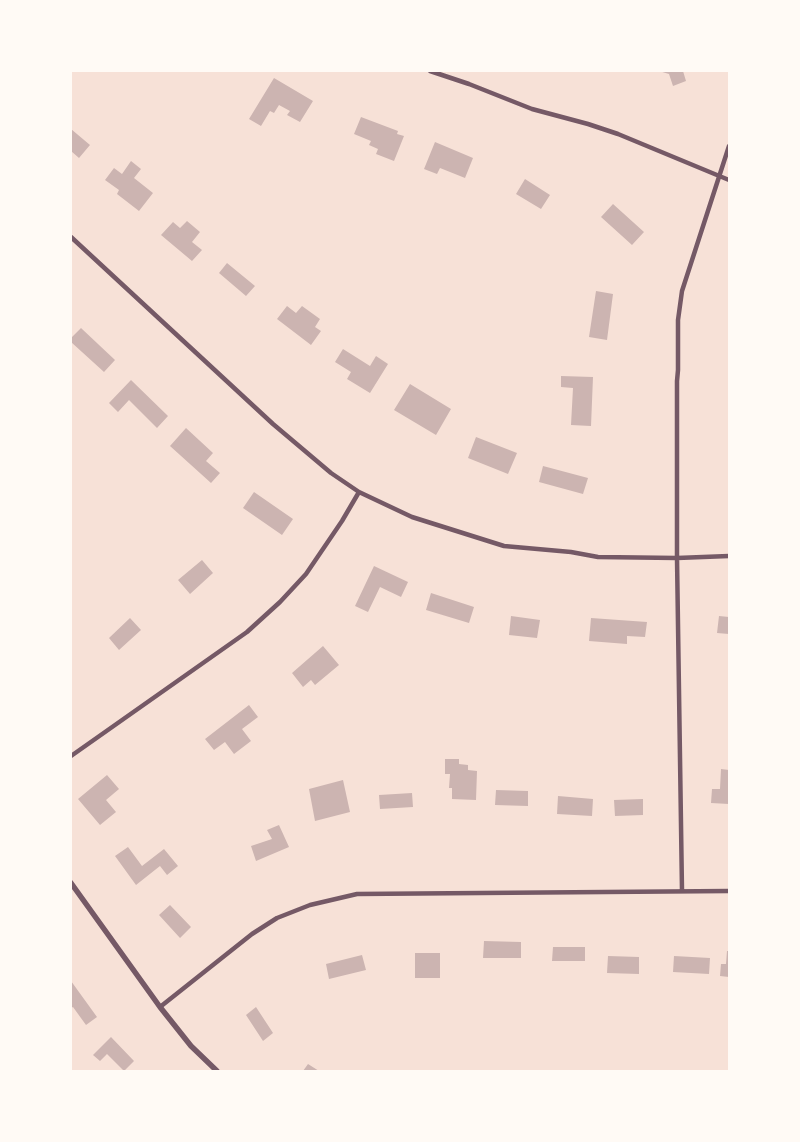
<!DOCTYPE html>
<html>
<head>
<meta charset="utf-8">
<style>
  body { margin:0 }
  #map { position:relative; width:800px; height:1142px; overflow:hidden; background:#f7e1d7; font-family:"IBM Plex Sans",sans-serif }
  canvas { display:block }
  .frame { position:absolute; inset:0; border:72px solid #fffaf5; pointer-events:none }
</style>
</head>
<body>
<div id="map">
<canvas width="800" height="1142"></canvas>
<div class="frame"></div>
</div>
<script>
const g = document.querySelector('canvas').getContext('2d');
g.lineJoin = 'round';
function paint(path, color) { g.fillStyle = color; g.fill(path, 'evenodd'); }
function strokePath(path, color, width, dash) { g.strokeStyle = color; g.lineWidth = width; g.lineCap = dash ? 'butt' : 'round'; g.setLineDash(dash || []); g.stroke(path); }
paint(new Path2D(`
  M659,71H683L686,81L673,86L669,74Z
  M274,78L313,101L300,122L287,115L290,111L279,105L274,113L270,111L261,126L249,119Z
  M361,117L398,131L397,134L404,136L394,161L376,154L378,149L369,145L371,141L354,134Z
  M71,129L90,145L79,158L71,151Z
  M435,142L473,158L465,178L440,168L437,174L424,169Z
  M131,161L141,169L134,178L153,193L139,211L117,194L119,190L105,180L114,168L122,174Z
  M525,179L550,195L541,209L516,194Z
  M613,204L644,232L632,245L601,217Z
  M187,221L200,232L192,242L202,250L192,261L161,235L173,222L180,228Z
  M227,263L255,286L246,296L219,273Z
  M596,291L613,294L607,340L589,337Z
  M287,306L296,313L302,306L320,319L315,327L321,331L311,345L277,319Z
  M81,328L115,360L104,372L71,342V338Z
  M343,349L370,366L376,356L388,364L370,393L347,379L351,372L335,362Z
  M561,376L593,377L591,426L571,425L573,388L561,387Z
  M131,380L168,416L157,428L129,400L118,412L109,403Z
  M410,384L451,409L436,435L394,410Z
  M186,428L213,453L206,461L220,473L211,483L170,446Z
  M476,437L517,453L508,474L468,458Z
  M543,466L588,478L583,494L539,482Z
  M254,492L293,519L282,535L243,508Z
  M202,560L213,573L190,594L178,580Z
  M374,566L408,582L401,597L380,587L368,612L355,606Z
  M431,593L474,607L469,623L426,610Z
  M511,616L540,620L537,638L509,635Z
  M719,616L729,617V634L717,633Z
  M130,618L141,630L119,650L109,638Z
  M591,618L647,622L645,637L627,636V644L589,641Z
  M323,646L339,665L315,685L311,680L303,687L292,673Z
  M249,705L258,717L242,729L251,741L234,754L225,742L214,750L205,739Z
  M445,759H459V764L468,765V770L477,771L476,800L452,799V788H449L450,774H445Z
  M721,769L729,770V804L711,803L712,789H720Z
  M107,775L119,789L106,800L116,812L100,825L78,799Z
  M343,780L350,812L315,821L309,789Z
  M496,790L528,791V806L495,805Z
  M412,793L413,807L380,809L379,795Z
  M558,796L593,799L592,816L557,814Z
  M643,799V815L615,816L614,800Z
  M279,825L289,847L256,861L251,846L272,839L267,830Z
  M128,847L142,866L164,849L178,866L167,875L160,866L136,885L115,856Z
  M170,905L191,927L180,938L159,915Z
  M484,941L521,942V958H483Z
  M553,947H585V961H552Z
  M727,951H729V977L720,976L721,964H726Z
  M415,953H440V978H415Z
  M362,955L366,970L329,979L326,964Z
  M608,956L639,957V974L607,973Z
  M674,956L710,958L709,974L673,972Z
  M71,981L97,1017L86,1025L73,1007L71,1008Z
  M256,1007L273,1033L263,1041L246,1015Z
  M111,1037L134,1061L124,1071L107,1054L100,1061L93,1055Z
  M308,1064L319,1071H303Z`), '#ccb4b1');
strokePath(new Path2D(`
  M430,71L469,84L532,109L588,124L618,134L729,180
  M71,237L273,424L331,473L359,492L412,517L504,546L571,552L598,557L677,558L729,556
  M71,756L247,632L280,602L306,574L342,521L359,492
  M682,891L677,558V381L678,370V320L682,291L729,146
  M160,1007L252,934L277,918L310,905L357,894L729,891`), '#755966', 4.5);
strokePath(new Path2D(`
  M71,883L160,1007L191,1046L217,1071`), '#755966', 5.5);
</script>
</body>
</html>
